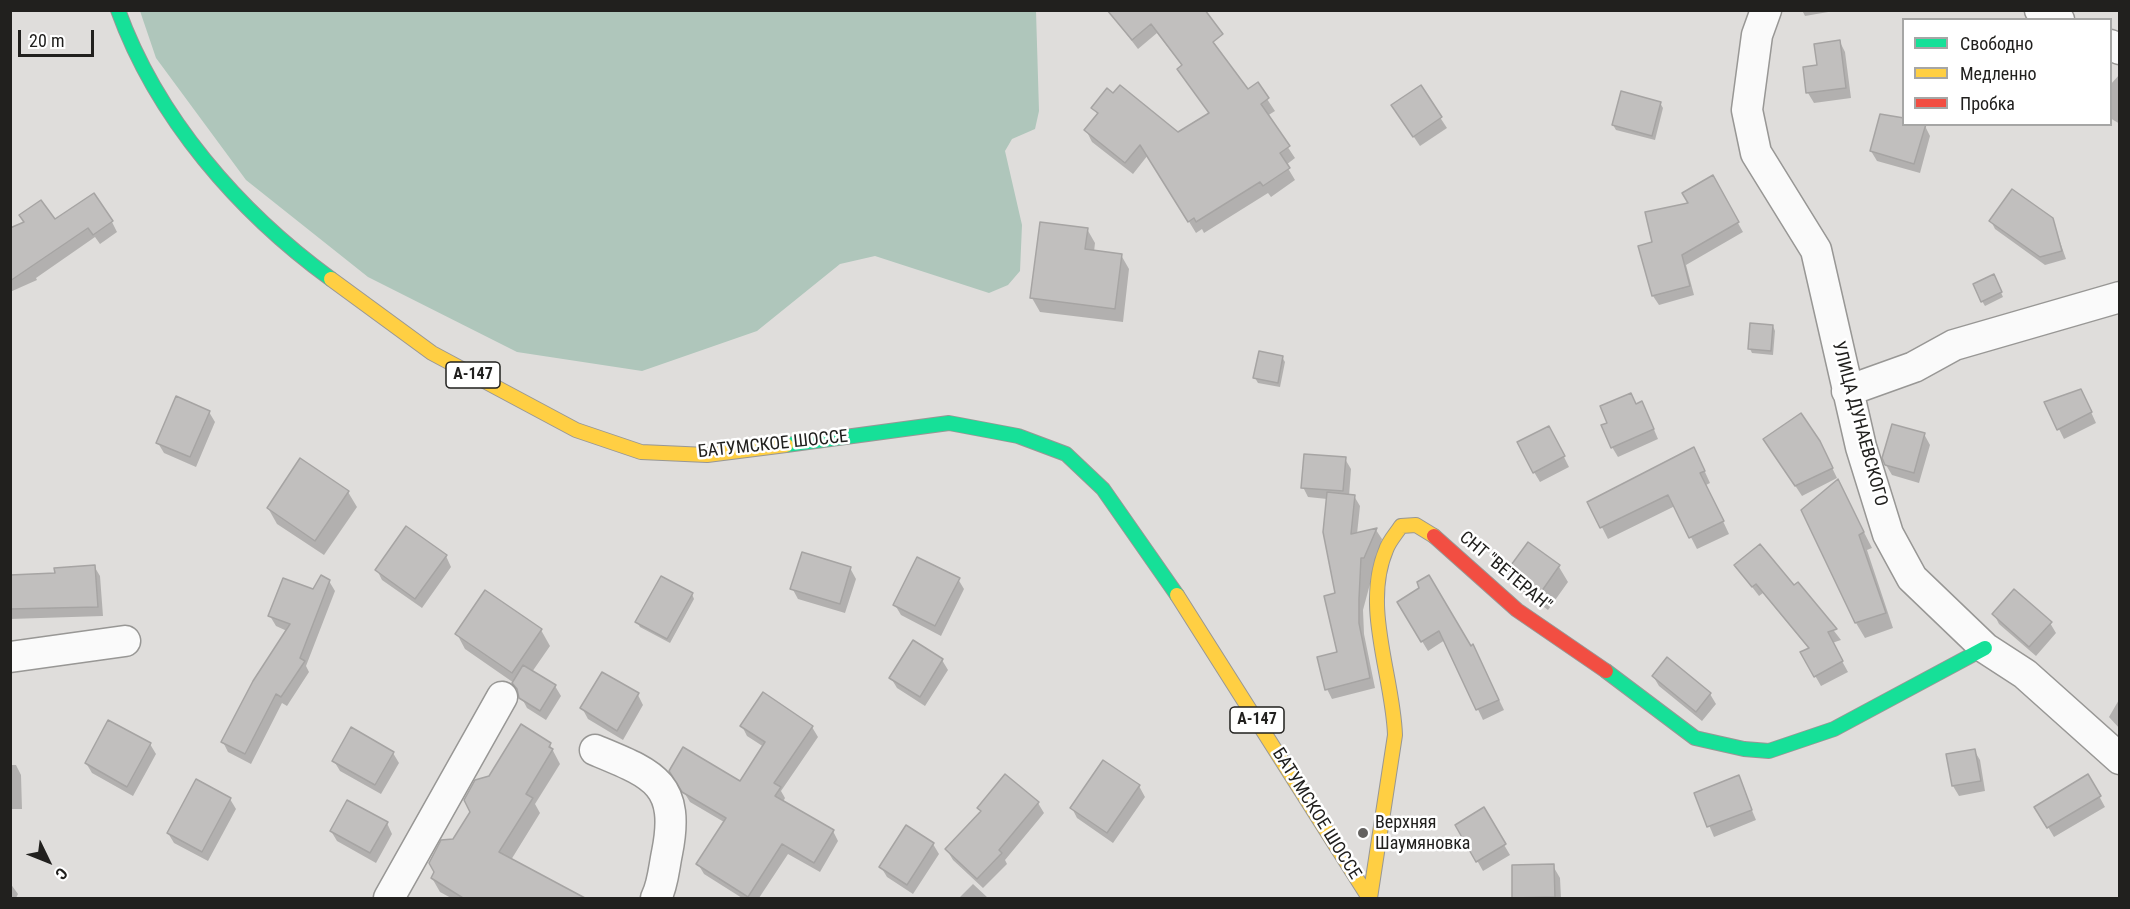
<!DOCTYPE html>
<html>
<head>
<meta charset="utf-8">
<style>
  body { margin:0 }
  #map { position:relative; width:2130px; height:909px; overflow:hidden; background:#dfdddb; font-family:"Roboto Condensed",sans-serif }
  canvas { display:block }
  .frame { position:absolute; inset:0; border:12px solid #21201e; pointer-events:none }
  .legend { position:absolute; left:1902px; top:18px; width:210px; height:108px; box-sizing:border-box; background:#fff; border:2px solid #a6a6a5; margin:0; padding:8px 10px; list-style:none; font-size:18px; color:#21201e }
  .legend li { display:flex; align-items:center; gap:12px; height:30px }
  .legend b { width:30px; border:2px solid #a6a6a5 }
  .north { position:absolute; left:18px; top:831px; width:60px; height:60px; -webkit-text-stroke:4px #fff; paint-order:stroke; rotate:133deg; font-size:16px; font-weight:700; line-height:24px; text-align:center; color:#21201e }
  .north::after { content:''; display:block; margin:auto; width:21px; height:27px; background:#21201e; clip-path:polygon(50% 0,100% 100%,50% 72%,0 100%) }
  .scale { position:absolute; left:18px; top:30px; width:76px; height:27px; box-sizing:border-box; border:3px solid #21201e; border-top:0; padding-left:8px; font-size:18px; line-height:21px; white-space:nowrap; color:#21201e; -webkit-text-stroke:4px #fff; paint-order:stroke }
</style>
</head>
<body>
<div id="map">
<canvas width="2130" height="909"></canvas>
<div class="frame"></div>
<ul class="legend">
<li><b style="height:8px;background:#16e098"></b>Свободно</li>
<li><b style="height:8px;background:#ffcf43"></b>Медленно</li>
<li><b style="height:8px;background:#f24e42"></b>Пробка</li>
</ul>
<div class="north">С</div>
<div class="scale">20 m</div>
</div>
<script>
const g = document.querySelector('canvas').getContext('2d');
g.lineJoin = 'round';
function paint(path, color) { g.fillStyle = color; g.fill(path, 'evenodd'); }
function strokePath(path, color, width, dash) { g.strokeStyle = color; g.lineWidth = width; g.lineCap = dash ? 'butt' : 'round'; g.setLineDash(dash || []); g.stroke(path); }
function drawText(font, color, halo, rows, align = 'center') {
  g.font = font + ' "Roboto Condensed",sans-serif'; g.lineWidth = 5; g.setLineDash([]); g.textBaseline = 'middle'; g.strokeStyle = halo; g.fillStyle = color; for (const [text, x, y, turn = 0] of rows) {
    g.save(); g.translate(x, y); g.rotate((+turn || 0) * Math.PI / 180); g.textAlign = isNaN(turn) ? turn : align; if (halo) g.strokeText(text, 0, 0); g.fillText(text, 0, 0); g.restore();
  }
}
paint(new Path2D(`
  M140,11H1036L1039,111L1035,129L1012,139L1005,151L1022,225L1020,271L1008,285L989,293L875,256L840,264L757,331L642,371L517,352L368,277L246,180L156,58Z`), '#afc6bb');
paint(new Path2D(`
  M1108,10H1171L1202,91L1157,33L1138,49Z
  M1802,10H1834V11L1805,16Z
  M1840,42L1845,52L1851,98L1814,103L1808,93L1818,67Z
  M2120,74V124L2110,118V85Z
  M1257,84L1275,111L1267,116L1295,158L1286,165L1295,180L1271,197L1268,193L1204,233L1202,229L1196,233L1148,155L1133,174L1092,142L1086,130L1098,115L1093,108L1178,134Z
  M1420,87L1447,128L1420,146L1399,115Z
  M1660,103L1663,108L1655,140L1616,130L1613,125Z
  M1882,114L1904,120V124L1925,126L1930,136L1920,173L1877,161L1871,151Z
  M1712,177L1743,232L1686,265L1694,295L1659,305L1653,296L1640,247L1653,243Z
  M2052,219L2066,259L2045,265L1995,229L1991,221Z
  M54,221L112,222L117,232L100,244L95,237L36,278L37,280L10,292V230Z
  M1087,229L1095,243L1094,252L1121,255L1129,269L1123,322L1040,312L1032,298Z
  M1996,281L2003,297L1985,306L1982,301Z
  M1773,326L1775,331L1773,355L1752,353L1750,349Z
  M1282,357L1285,362L1280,387L1258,383L1255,378Z
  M1631,395L1637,405L1647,413L1658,439L1618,457L1612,447L1609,424Z
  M2086,401L2096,423L2064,439L2059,429Z
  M209,412L215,422L196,467L164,453L158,443Z
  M1924,434L1930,445L1919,483L1892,475L1886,465Z
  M1554,437L1569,467L1540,482L1534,472Z
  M1771,449L1825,453L1837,478L1802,496Z
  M1345,459L1351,469L1349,496H1354L1360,506L1357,534L1376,530L1382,539L1363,610L1364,634L1375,688L1332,699L1327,689L1339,653L1337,594L1327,499L1308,497L1303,487Z
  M1700,461L1710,483L1706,485L1729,534L1697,549L1675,506L1608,539L1589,502Z
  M1838,481L1872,548L1867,550L1893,628L1865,638L1856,623Z
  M348,492L357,507L324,555L277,524L268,508Z
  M1528,544L1559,567L1568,582L1548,610L1517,587L1508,572Z
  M446,556L451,567L422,608L382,580L377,570Z
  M94,566L100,576L103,616L10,619V577L56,575Z
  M1736,566L1794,587L1798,584L1841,640L1832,643L1848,672L1821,686L1802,653L1809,649L1763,593L1759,596Z
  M850,568L856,579L845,613L798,599L792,588Z
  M958,579L964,589L941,636L901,615L895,605Z
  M329,581L335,591L306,666L309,672L287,706L282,703L251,764L228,752L223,742L287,631L276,626L270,616Z
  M692,594L694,599L670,643L640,627L637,622Z
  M1399,603L1470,647L1478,656L1504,710L1483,720L1445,640L1428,651Z
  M1994,614L2050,623L2056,633L2036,656L1999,624Z
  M541,630L550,646L532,672L555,686L561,696L546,720L527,708L514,683L465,649L457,634Z
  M1668,659L1710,694L1716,704L1702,721L1659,686L1653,676Z
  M942,660L948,670L925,706L897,688L891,678Z
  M638,695L643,705L623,740L588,719L582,708Z
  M2120,698V729L2109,717Z
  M742,726L812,727L818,737L781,791L785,798L783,802L833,831L838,841L820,872L788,854L759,898H742L704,874L698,864L724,822L690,802L677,781L741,783L764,747L747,736Z
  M521,727L550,745L560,764L535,804L540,813L511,860L561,887L567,898H451L440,892L432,878Z
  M150,744L156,754L133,796L92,773L86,763Z
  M1974,750L1980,760L1985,791L1959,796L1953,786Z
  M393,753L399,763L381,794L340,771L334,761Z
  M10,765H16L21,775L22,809H10Z
  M2088,776L2105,807L2054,837L2036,807Z
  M1738,777L1756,820L1714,837L1696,794Z
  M1139,786L1145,797L1113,843L1077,818L1072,808Z
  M230,799L236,809L208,861L174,843L168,833Z
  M1038,803L1044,813L1005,860L1007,864L983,888L953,860L947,850L981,813L979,808Z
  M1483,809L1510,855L1483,871L1457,825Z
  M387,823L392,834L376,863L337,841L331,831Z
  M933,844L939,854L913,894L887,877L881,867Z
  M1513,866H1553L1560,878L1561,898H1514Z
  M10,883L18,894L16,898H10Z
  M973,884L988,898H959Z`), '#0003');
const building = new Path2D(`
  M1107,10H1205L1223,34L1213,42L1248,89L1258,82L1269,98L1261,104L1290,146L1280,153L1290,168L1263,186L1260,182L1196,222L1194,218L1188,222L1140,145L1125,163L1084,130L1098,113L1091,108L1107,88L1113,93L1120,85L1178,132L1209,113L1177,69L1182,65L1151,24L1132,40Z
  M1840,40L1846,88L1806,93L1803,67L1817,65L1814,44Z
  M1421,85L1442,117L1413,137L1391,105Z
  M1621,91L1661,102L1652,136L1612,125Z
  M1880,114L1904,118V124H1926L1914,164L1870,151Z
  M1713,175L1739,222L1682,255L1690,286L1652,296L1638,246L1652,242L1645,212L1688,203L1682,193Z
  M2012,189L2053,218L2062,251L2040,257L1989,221Z
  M94,193L113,221L93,235L88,228L10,281V228L24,222L19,215L41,200L55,219Z
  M1040,222L1088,228L1085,249L1122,254L1115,309L1030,298Z
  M1994,274L2002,292L1981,302L1973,284Z
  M1750,323L1773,325L1771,351L1748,349Z
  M1259,351L1283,356L1278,383L1253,378Z
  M2081,389L2092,412L2057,430L2044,402Z
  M1631,393L1636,404L1642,401L1654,429L1611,448L1601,425L1607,423L1600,406Z
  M176,396L210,411L190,457L156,443Z
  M1801,413L1820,441L1833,468L1795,486L1763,439Z
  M1892,424L1925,433L1914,473L1885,465L1882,458Z
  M1549,426L1565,456L1533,473L1517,442Z
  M1694,447L1705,471L1700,473L1724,521L1689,538L1668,495L1600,528L1587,502Z
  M1304,454L1346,457L1343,491L1301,488Z
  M300,458L349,491L315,541L267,508Z
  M1838,479L1864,532L1859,535L1886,613L1855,623L1801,510Z
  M1327,492L1355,495L1351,534L1377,528L1364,558H1361L1359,599V623L1370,678L1325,690L1317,657L1337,652L1324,596L1335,593L1323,532Z
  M406,526L447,555L415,599L375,570Z
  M1528,542L1560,565L1539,595L1506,572Z
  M1760,544L1794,585L1798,582L1837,629L1828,632L1843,661L1814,677L1800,652L1809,648L1756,584L1752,587L1734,565Z
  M802,552L851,567L840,604L790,589Z
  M917,557L960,578L935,626L893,605Z
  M95,565L98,607L10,609V575L55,573L54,568Z
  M321,575L330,580L300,658L305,661L281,697L276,694L245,754L221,742L253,681L290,624L268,616L283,578L313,589Z
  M1429,575L1471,646L1473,644L1499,700L1476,710L1439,631L1421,642L1397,602L1419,588L1417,582Z
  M661,576L693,593L667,639L635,622Z
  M2014,589L2052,622L2029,647L1992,614Z
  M485,590L542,629L512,673L455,634Z
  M913,640L943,659L920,697L889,678Z
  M1667,657L1711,693L1696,712L1652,676Z
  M523,665L556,685L540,711L519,698L517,689L512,683Z
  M602,672L639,693L617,731L580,708Z
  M763,692L813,726L774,783L781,787L775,796L834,830L814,863L782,844L748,897L696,864L726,818L682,792L669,771L683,747L740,781L765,742L740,726Z
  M108,720L151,743L127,787L85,763Z
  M521,724L551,743L549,747L553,749L526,794L533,798L499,852L585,898H463L431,878L434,872L429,863L441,840L453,839L470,812L464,800L475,780L489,776Z
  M351,727L394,752L375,785L332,761Z
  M1975,749L1981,781L1952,786L1946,754Z
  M1103,760L1140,785L1107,833L1070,808Z
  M1005,774L1039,802L999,850L1002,853L977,879L945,849L981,811L977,808Z
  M2088,774L2101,796L2047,828L2034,807Z
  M1739,775L1752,810L1707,827L1694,793Z
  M196,779L231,798L202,852L167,833Z
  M347,800L388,822L370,853L330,831Z
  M1484,807L1506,844L1476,862L1455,825Z
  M906,825L934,843L907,885L879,867Z
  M1554,864L1555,897L1512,898V865Z`);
paint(building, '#c1bfbe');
strokePath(building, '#a6a4a3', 1.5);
const street = new Path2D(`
  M1766,10L1757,35L1747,110L1756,153L1816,250L1861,447L1888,534L1912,578L1985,648L2025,674L2120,759
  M2040,10L2059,20
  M2110,45L2120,49
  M1847,391L1914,367L1954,345L2120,297
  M10,657L125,641
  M595,750C653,774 681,783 667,853C664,867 663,885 656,898
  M389,898L502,697`);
const fast = new Path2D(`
  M118,10C157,118 239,212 331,279
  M786,445L949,423L1018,436L1066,454L1103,489L1177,595
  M1606,671L1695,738L1744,749L1769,751L1834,729L1985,648`);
const slow = new Path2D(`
  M331,279L432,353L576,430L641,452L707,455L786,445
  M1177,595L1369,898
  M1370,898L1395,735C1393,676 1362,607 1386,550C1389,541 1396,534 1401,526L1416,525L1434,536`);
const jam = new Path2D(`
  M1434,536L1517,610L1606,671`);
strokePath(street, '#989795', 33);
strokePath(fast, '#989795', 16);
strokePath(slow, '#989795', 16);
strokePath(jam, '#989795', 16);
strokePath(street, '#fafafa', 30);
strokePath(fast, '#16e098', 14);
strokePath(slow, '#ffcf43', 14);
strokePath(jam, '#f24e42', 14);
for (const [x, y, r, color] of [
  [1363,833,6,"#646260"]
]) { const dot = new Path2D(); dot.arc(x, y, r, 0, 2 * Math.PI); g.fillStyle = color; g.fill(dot); strokePath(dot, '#fff', 2); }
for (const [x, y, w] of [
  [473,375,54],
  [1257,720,54]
]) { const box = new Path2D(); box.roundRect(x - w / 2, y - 13, w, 26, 4.5); g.fillStyle = '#fff'; g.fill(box); strokePath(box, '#21201e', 1.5); }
drawText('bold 16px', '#21201e', null, [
  ["А-147",473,375],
  ["А-147",1257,720]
]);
drawText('18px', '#21201e', '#fff', [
  ["УЛИЦА ДУНАЕВСКОГО",1859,424,75],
  ["БАТУМСКОЕ ШОССЕ",773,445,-6],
  ["СНТ \"ВЕТЕРАН\"",1505,572,40],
  ["БАТУМСКОЕ ШОССЕ",1316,814,58]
]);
drawText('18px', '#21201e', '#fff', [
  ["Верхняя",1375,823],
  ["Шаумяновка",1375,844]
], 'left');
</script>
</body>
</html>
